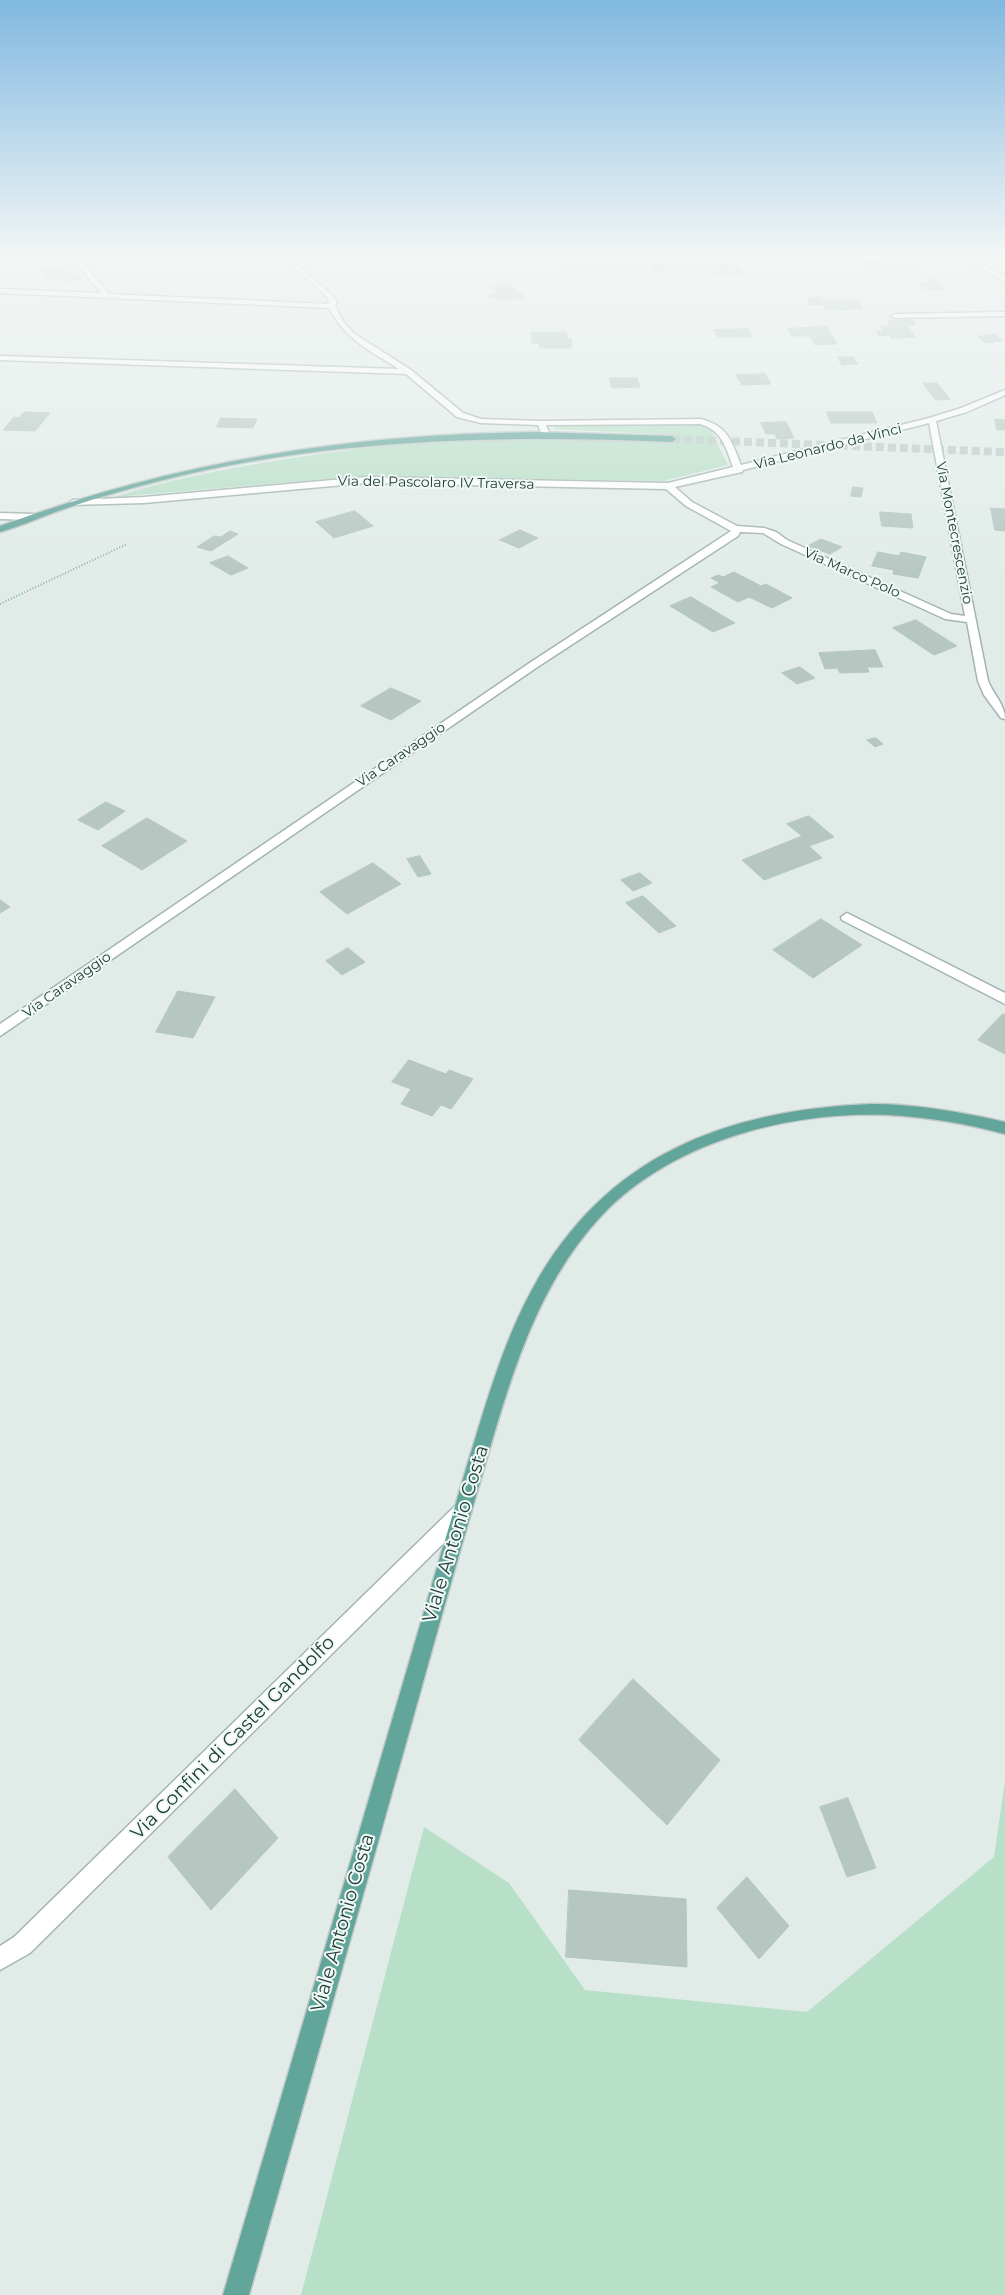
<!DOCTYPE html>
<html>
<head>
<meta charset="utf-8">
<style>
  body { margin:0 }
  canvas { display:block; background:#e1ece8 }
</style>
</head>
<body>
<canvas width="1005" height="2295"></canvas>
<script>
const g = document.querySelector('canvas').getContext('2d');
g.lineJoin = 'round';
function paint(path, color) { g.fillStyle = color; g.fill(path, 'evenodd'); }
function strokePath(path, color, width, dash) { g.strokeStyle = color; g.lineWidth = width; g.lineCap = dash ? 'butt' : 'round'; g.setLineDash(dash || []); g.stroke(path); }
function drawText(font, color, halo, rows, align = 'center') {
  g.font = font + ' Montserrat,sans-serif'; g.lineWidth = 4; g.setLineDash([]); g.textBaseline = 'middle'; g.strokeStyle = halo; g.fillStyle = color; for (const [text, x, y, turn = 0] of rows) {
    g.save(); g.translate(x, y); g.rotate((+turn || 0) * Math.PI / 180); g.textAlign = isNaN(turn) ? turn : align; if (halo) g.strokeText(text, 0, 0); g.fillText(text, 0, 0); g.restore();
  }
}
paint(new Path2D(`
  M692,422L709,426L728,465L663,481L362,476L114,497C181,476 250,464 320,454C377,446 436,439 493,438C554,437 614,440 675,442V435L555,429L553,425Z
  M1005,1781V2295H301L424,1827L509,1883L585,1990L807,2012L994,1857Z`), '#b8dfc7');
const building = new Path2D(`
  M877,260L885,267L871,268L864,261Z
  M667,264L671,271H653L651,265Z
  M735,264L743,274L717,276L710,265Z
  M71,265L82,279L61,282L58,278L48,280L41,270Z
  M895,265H909L913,270L899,271Z
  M928,279H936L945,290L923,289L918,283H931Z
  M509,285L525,297L503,301L489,297V295L497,293L491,288Z
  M821,298L823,301H857L862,309L826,310L823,305H810L807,299Z
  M888,320H913L915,325H890Z
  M827,326L837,344L815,345L810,336H792L788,329Z
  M881,326H907L915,337L891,338L890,335L879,336L876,331H884Z
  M748,329L752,337H718L714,330Z
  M566,332L568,339H571L572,348H540L539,343H532L531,333Z
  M995,334L1002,341L985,343L978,337Z
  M838,357H853L858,364L842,365Z
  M765,374L771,384L742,385L736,375Z
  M610,378H637L640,387L612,388Z
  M923,383H937L950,399L936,400Z
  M24,412L50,413L35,431L3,430L14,417L19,418Z
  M827,412H872L877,423H831Z
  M221,418L257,419L253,428L217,427Z
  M995,419L1005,420V430H997Z
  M786,422L794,438L777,439L775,434H766L761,423Z
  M853,487L863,488L861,497L851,496Z
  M991,508L1005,509V531L995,530Z
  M355,511L373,526L334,538L316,522Z
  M880,512L911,514L913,528L882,526Z
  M520,530L538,538L519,548L500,540Z
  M230,531L238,534L211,551L197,547L214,536L221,537Z
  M821,539L842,547L830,554L808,546Z
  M878,552L899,556L901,552L926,557L918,578L893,574L894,570L872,566Z
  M228,556L248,568L231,575L210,563Z
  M734,572L761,586L766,584L792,598L772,608L749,597L738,602L711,587L720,583L711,578L718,575L723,577Z
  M691,597L735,623L713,632L670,606Z
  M916,620L957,646L934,655L893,628Z
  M875,650L883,667H867L869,672L840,673L837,668L825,669L819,653Z
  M800,667L815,678L797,684L782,673Z
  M391,688L421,701L391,720L361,706Z
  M876,738L883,744L875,747L867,740Z
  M106,802L125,811L98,830L78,820Z
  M809,816L834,837L809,846L822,858L764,880L742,860L802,836L787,824Z
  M147,818L187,841L142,870L102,846Z
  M420,856L431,874L418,877L407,859Z
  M373,863L401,884L347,914L320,892Z
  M640,873L652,883L633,891L621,880Z
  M643,896L676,926L659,933L626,903Z
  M0,900L10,907L0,913Z
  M821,919L862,945L813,978L773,950Z
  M348,948L365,962L342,975L326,961Z
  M178,991L215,997L193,1038L156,1032Z
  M1003,1014L1005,1015V1054L978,1040Z
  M409,1060L446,1074L449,1070L473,1079L451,1109L441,1105L432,1116L401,1104L411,1089L392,1082Z
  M633,1679L720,1760L667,1825L579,1740Z
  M235,1789L278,1838L211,1910L168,1857Z
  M848,1798L876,1868L847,1877L820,1807Z
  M747,1877L789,1926L759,1959L717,1908Z
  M569,1890L686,1899L687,1967L566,1957Z`);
paint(building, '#b6c7c2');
strokePath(building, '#b3c6c0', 1);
strokePath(new Path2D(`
  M672,439L1005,452`), '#bac9c5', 8, [8, 4]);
const minor = new Path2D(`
  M71,257H78L109,294L329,304L328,298L282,257H289L333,296L337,302L335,306L344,323L355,334L411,370L463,413L481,419L541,421L701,419C728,426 732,442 741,465L929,418L961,408L1005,390V395L967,412L936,421L988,681C994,695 1005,705 1005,719L1001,718L984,695L978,681L967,622L945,619L781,544L763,533L740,532L738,536L536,668L0,1036V1024L528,664L731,531L686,506L666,489L366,483L144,503L70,505L69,503L73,500L144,497L366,477L668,483L733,467C726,448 722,430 700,424L546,425L550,435L546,438L542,435L538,425L481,423L457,417L406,374L0,360V356L399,369C369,350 346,340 329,308L0,293V289L101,293ZM929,423L965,616L951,614L787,540L776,532L764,528L737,526L692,502L675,487L742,472L743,470Z
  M553,257C562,257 568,261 577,262L860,257L857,259L577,266L564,264Z
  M963,257H971L1005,277V282Z
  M1005,312V316L895,318L891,316L895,314Z
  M0,513L33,514L38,517L33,520L0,519Z
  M847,913L1005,993V1004L842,920L841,917Z
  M462,1503L469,1506L471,1512L469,1518L30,1953L0,1970V1946L14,1937L455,1506Z`);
const major = new Path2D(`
  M537,432L672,436L676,439L672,442C510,435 347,438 188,474C146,484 104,495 64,509C43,516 22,526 0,532V526C178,461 348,434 537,432Z
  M871,1104C917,1104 961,1112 1005,1122V1134C967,1124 928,1117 888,1115C792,1111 681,1139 610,1207C535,1281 509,1384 480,1482C457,1560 435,1639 413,1718C359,1910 304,2103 249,2295H223L466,1469C485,1408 502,1344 533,1288C606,1155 726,1110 871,1104Z`);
strokePath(minor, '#a3b4b0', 3);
strokePath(major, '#c1c9c8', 3);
strokePath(new Path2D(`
  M0,604L127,544`), '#7fb2a8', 2, [1, 2]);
paint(minor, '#fff');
paint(major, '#62a59b');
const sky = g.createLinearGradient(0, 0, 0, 578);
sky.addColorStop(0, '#80b8e0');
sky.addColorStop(0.44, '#f2f6f5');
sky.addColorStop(1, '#f2f6f500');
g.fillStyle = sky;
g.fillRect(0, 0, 1005, 578);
drawText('14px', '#203e39', '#f1f9f6', [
  ["Via Leonardo da Vinci",828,447,-14],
  ["Via del Pascolaro IV Traversa",436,483,1],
  ["Via Montecrescenzio",954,533,79],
  ["Via Marco Polo",852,573,24],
  ["Via Caravaggio",401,755,-34],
  ["Via Caravaggio",67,985,-35]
]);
drawText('19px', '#203e39', '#f1f9f6', [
  ["Viale Antonio Costa",456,1534,-73],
  ["Via Confini di Castel Gandolfo",233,1738,-45],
  ["Viale Antonio Costa",343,1923,-74]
]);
</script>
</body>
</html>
